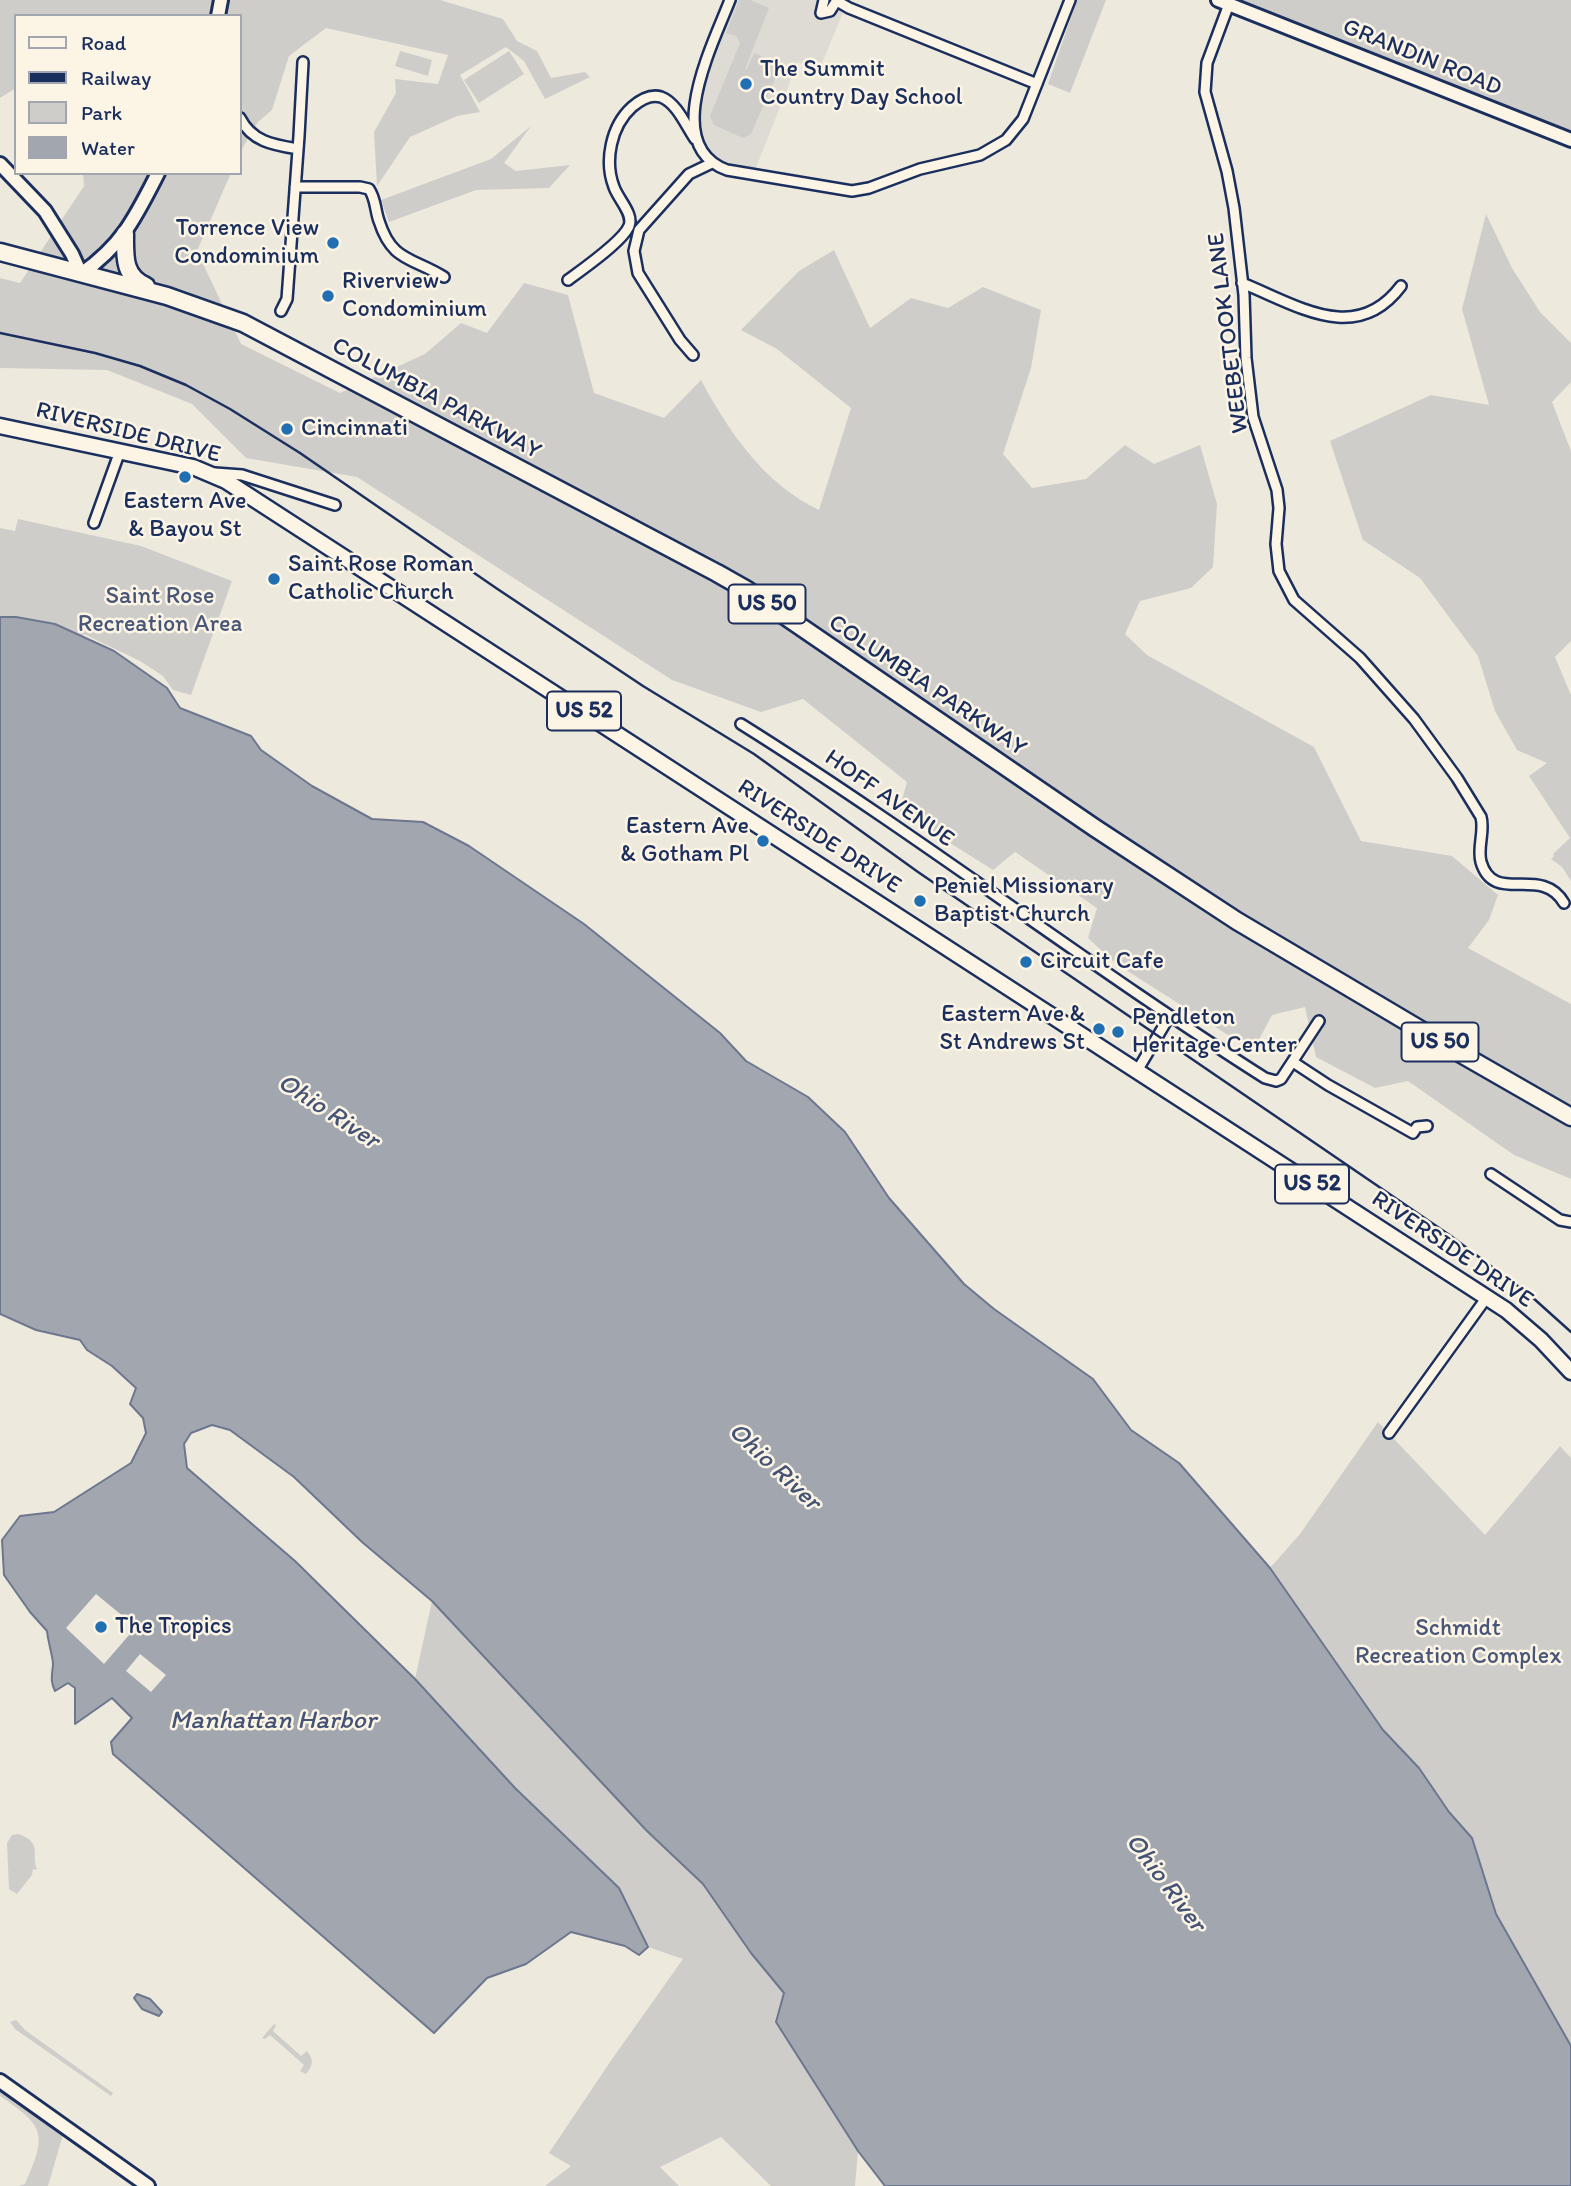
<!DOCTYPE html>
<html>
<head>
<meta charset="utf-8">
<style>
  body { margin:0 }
  #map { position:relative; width:1571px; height:2186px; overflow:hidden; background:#eee9dd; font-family:Itim,sans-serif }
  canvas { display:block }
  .legend { position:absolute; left:14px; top:14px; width:228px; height:161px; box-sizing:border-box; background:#fcf5e5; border:2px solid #a2a6af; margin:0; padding:9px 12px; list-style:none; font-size:21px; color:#1b2f5e }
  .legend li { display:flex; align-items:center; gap:14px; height:35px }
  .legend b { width:35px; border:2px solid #a2a6af }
</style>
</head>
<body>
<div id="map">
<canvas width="1571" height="2186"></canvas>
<ul class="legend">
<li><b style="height:9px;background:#fcf5e5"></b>Road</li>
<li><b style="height:9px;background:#1b2f5e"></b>Railway</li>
<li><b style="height:19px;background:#cfcdca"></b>Park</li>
<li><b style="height:19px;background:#a2a7af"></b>Water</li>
</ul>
</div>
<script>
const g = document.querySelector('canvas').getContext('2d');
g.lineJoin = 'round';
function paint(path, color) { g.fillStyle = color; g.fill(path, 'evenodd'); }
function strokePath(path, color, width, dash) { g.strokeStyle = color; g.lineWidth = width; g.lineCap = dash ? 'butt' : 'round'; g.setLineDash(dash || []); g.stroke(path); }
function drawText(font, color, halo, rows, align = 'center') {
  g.font = font + ' Itim,sans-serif'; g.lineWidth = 5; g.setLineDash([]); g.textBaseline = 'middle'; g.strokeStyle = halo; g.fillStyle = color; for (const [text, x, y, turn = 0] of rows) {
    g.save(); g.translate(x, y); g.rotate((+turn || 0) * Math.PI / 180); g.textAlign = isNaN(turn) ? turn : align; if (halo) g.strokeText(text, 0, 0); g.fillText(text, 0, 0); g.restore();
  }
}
paint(new Path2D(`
  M734,0H832L834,9L843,12L818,73L798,62L755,170L730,166L718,160L704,144L699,129L700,99L705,79Z`), '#dedbd4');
paint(new Path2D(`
  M0,0H440L503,19L517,41L537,51L551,78L585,72L590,77L545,99L524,61L506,47L460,75L480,112L457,116L410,137L377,186L374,132L396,93L395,79L438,84L448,55L326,28L289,56L272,110L258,122L240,152V16H16V88L0,98Z
  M739,0H750L769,8L745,69H747L754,53L781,65L751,134L743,138L714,125L710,116L740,43L736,36L726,33Z
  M1077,0H1106L1070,93L1048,84Z
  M1238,0H1571V132Z
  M400,51L432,60L428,76L395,66Z
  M509,51L524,74L479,103L464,80Z
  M531,126L504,163L516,171L570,165L549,188L476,190L389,222L381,200L491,159Z
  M83,173H231L197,251L241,344L340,393L425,354L461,323L487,333L524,283L568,295L594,393L664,418L701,380C729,432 764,484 819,510L851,408L777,349L741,330L799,271L834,250L870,328L911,298L948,308L983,287L1041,310L1031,368L1003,454L1032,488L1086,479L1125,445L1154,464L1200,445L1217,504L1213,567L1191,588L1140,601L1125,634L1147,655L1314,747L1361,841L1452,856L1498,895L1489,920L1468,948L1571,1004V1179L1514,1155L1408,1081L1375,1088L1316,1057L1305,1007L1272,1015L1253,1051L1115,963L1088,938L1097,908L1015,852L993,870L899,811L907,782L803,699L761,712L672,680L357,477L246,458L192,404L107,370L0,368V278L20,283L84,186Z
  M1486,214L1512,268L1540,312L1571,343V382L1552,402L1571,451V641L1555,657L1571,695V881L1562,867L1551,859L1554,856L1553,854L1570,838L1529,776L1547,763L1517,750L1495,711L1478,656L1420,578L1363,540L1330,441L1431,395L1489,405L1462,309Z
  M18,519L141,546L232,581L191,695L173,690L163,676L140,661L84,634L74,662L0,639V528L15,531Z
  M1378,1422L1485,1535L1560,1446L1571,1458V2046L1496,1914L1472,1838L1449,1812L1419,1768L1383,1730L1270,1568L1300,1534Z
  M432,1601L647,1831L703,1884L751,1953L784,1994L776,2022L858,2151L855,2186H771L721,2137L660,2167L679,2186H545L571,2166L549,2153L610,2062L683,1959L648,1947L619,1888L515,1788L415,1679Z
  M18,1834C43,1842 31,1854 37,1870L33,1869L32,1875L17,1894L9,1889L7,1843L12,1835Z
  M16,2020L25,2030L113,2093L111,2096L15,2029L10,2022Z
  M274,2024L276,2025L273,2031L301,2056L307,2051C314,2060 313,2065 306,2074L300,2071L304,2065L270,2035L265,2039L262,2038Z
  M0,2085L64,2131L48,2186H18L25,2184C48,2133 44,2126 0,2096Z`), '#cfcdca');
const water = new Path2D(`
  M0,617H16L55,624L114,651L167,688L180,708L251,736L261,750L312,786L372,819L423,822L469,846L584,924L720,1033L746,1061L808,1097L845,1132L889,1198L964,1284L994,1309L1093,1379L1131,1430L1179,1463L1270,1568L1383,1730L1419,1768L1449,1812L1472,1838L1496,1914L1571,2046V2186H885L858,2151L776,2022L784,1993L751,1953L703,1884L647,1831L432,1601L362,1542L294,1477L230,1430L212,1425L191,1433L184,1444L187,1468L295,1561L415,1679L515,1788L619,1888L648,1947L639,1955L625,1946L571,1932L526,1964L487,1978L434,2033L113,1754L111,1742L132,1718L112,1698L75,1724V1688L68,1683L55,1691C50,1680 52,1677 53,1664C53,1657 48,1642 47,1631L30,1612L4,1575L2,1540L20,1516L54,1512L131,1463L146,1433L143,1418L130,1404L136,1388L112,1366L87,1350L80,1340L36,1330L0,1314Z
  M137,1994L150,1999L162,2012L159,2016L142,2009L134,1998Z`);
paint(water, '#a2a7af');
strokePath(water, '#6c778f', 2);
paint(new Path2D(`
  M96,1594L136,1627L104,1664L66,1628Z
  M140,1654L166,1675L151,1692L126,1671Z`), '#eee9dd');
const street = new Path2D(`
  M730,0C713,44 660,146 727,170L852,191L869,188L920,169L980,155L1006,140L1023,119L1070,0
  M824,0L821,13L830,11L837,0
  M837,1L849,8L1037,84
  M1229,4L1207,63L1205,92L1227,171L1234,208L1244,295L1246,358L1253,417L1277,490L1279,508L1276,544L1279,571L1294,600L1360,658L1414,719L1457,778L1481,817C1485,832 1477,847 1481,862C1494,906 1541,864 1564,903
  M240,118C252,142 274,145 298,149
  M295,187H360L369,189C376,199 375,210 379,221C392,262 412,257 444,277
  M568,280C583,269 623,241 629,226C634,214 618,199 614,187C604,161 611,126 632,107C640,100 651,94 661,97C677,103 686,126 695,139
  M1242,283C1297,305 1356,346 1401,286
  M281,311L287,299L299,136L303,62
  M693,355L680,340L638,273L634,251L639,230L689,174L712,163
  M215,473L242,475L335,505
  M94,523L120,451
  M741,724C920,836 1087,965 1265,1078L1276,1081L1281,1079L1319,1021
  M1293,1062L1328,1085L1413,1133L1417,1127L1427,1126
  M1137,1071L1169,1017
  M1491,1174L1560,1220L1571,1222
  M1389,1433L1487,1297`);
const secondary = new Path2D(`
  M1218,0L1571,140
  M218,16L221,0
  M0,164L45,211L72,254L81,274C123,244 135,218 158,173
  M0,2081L148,2186`);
const primary = new Path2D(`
  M0,426L193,467L226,481L1506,1310L1541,1340L1571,1372`);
const highway = new Path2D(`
  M125,234C125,256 123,276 146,286
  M0,252L167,296L243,323L717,573L747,590L1095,828L1237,921L1463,1055L1571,1117`);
strokePath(street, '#1b2f5e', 14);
strokePath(secondary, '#1b2f5e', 18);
strokePath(primary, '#1b2f5e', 19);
strokePath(highway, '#1b2f5e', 21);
strokePath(street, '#fcf5e5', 9);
strokePath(secondary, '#fcf5e5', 12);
strokePath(primary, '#fcf5e5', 14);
strokePath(highway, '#fcf5e5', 16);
strokePath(new Path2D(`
  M0,333L95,353L140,366L186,385L230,409L300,453L496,588L643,686L754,754L918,872L1451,1236L1532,1297L1571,1332`), '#1b2f5e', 2.5);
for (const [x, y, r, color] of [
  [746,84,7,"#1f6fb2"],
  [333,243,7,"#1f6fb2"],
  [328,296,7,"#1f6fb2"],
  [287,429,7,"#1f6fb2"],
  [185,477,7,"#1f6fb2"],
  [274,579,7,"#1f6fb2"],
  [763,841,7,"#1f6fb2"],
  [920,901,7,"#1f6fb2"],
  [1026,962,7,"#1f6fb2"],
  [1099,1029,7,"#1f6fb2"],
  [1118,1032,7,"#1f6fb2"],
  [101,1627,7,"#1f6fb2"]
]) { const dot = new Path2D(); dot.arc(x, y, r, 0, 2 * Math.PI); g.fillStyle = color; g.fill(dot); strokePath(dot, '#fcf5e5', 2.5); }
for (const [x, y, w] of [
  [767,604,77],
  [584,711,74],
  [1440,1042,77],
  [1312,1184,74]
]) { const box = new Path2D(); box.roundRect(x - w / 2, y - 19.5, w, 39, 5); g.fillStyle = '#fcf5e5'; g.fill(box); strokePath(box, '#1b2f5e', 2); }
drawText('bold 23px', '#1b2f5e', null, [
  ["US 50",767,604],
  ["US 52",584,711],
  ["US 50",1440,1042],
  ["US 52",1312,1184]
]);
drawText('24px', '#1b2f5e', '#fcf5e5', [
  ["GRANDIN ROAD",1422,58,22],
  ["WEEBETOOK LANE",1229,333,-97],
  ["COLUMBIA PARKWAY",436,399,28],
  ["RIVERSIDE DRIVE",128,433,14],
  ["COLUMBIA PARKWAY",927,686,34],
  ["HOFF AVENUE",889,799,35],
  ["RIVERSIDE DRIVE",819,837,33],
  ["RIVERSIDE DRIVE",1452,1250,34]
]);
drawText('24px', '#1b2f5e', '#fcf5e5', [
  ["The Summit",760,70],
  ["Country Day School",760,98],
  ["Torrence View",319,229,"right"],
  ["Condominium",319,257,"right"],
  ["Riverview",342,282],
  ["Condominium",342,310],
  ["Cincinnati",301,429],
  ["Eastern Ave",185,502,"center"],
  ["& Bayou St",185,530,"center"],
  ["Saint Rose Roman",288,565],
  ["Catholic Church",288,593],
  ["Eastern Ave",749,827,"right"],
  ["& Gotham Pl",749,855,"right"],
  ["Peniel Missionary",934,887],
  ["Baptist Church",934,915],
  ["Circuit Cafe",1040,962],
  ["Eastern Ave &",1085,1015,"right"],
  ["St Andrews St",1085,1043,"right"],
  ["Pendleton",1132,1018],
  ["Heritage Center",1132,1046],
  ["The Tropics",115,1627]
], 'left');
drawText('24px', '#485679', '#fcf5e5', [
  ["Saint Rose",160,597],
  ["Recreation Area",160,625],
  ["Schmidt",1458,1629],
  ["Recreation Complex",1458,1657]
]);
drawText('italic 26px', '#445376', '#fcf5e5', [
  ["Ohio River",328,1112,33],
  ["Ohio River",774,1467,43],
  ["Manhattan Harbor",273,1721],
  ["Ohio River",1165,1883,53]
]);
</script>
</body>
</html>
